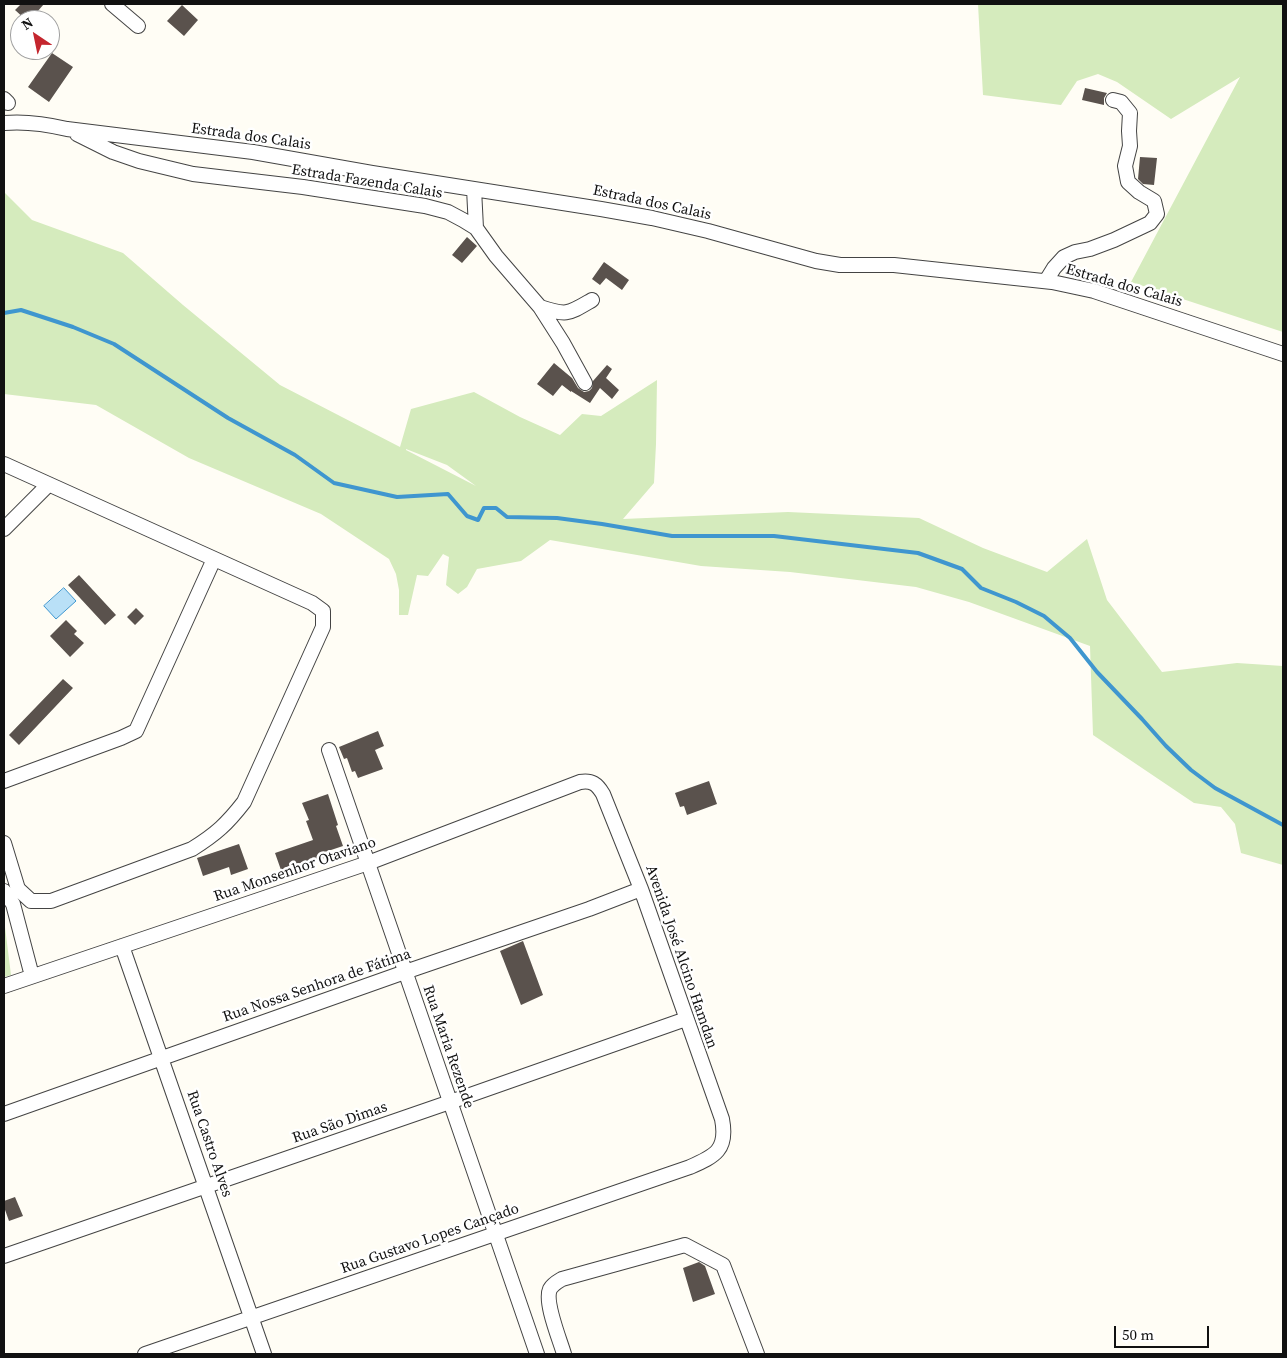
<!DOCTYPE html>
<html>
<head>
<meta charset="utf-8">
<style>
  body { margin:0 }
  #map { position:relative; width:1287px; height:1358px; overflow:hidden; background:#fffdf5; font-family:"Source Serif 4",serif }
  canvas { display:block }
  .frame { position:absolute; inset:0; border:5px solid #111; pointer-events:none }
  .north { position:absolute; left:10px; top:10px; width:50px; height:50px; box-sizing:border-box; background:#fff; border:1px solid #a0a0a0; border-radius:50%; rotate:326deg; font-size:14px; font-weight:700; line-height:20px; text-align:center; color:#111 }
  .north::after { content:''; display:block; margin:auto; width:18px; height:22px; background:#c4262e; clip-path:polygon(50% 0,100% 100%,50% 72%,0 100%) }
  .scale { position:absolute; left:1114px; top:1326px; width:95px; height:22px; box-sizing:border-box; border:2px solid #111; border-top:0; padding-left:6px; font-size:15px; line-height:18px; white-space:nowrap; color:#111; -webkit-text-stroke:4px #fff; paint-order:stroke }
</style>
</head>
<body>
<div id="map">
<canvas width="1287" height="1358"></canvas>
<div class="frame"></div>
<div class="north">N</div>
<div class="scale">50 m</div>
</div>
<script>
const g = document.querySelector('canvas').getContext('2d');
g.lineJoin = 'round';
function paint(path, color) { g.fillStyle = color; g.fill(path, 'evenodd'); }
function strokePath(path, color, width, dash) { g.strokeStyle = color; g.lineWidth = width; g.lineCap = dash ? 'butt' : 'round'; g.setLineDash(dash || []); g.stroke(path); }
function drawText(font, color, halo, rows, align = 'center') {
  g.font = font + ' "Source Serif 4",serif'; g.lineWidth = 5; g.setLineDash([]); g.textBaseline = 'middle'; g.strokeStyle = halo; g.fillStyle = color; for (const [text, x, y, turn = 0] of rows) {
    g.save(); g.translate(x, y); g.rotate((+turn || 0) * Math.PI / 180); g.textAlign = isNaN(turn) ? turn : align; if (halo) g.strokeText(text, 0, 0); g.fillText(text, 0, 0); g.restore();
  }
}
paint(new Path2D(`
  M978,4H1283V332L1131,282L1240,77L1171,119L1117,82L1098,74L1077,81L1061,105L983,95Z
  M4,192L32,220L123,253L183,305L280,385L400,447L411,409L474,392L520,417L560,435L582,414L601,416L657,380L656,444L654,483L623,519L788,512L919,518L983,548L1047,572L1087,539L1107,600L1162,672L1237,663L1283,666V865L1241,853L1235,824L1221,807L1194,803L1093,735L1090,646L969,602L916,587L790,572L701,566L550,540L521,561L477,569L467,587L458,594L446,585L449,557L443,554L428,576L417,575L408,615H399V590L396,574L389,559L321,514L189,458L96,405L4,394ZM406,449L447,465L476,486L406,450Z
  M4,919L11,975L4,977Z`), '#d5ebbd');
const water = new Path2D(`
  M64,588L76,601L56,619L44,606Z`);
paint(water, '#b9e0f7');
strokePath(water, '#3f96cf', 1);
strokePath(new Path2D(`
  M4,313L21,310L73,327L114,344L228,418L295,455L334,483L397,497L448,494L467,516L478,520L484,508H496L507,517L557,518L602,524L672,536H774L918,553L962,569L981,588L1016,602L1044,616L1070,638L1097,672L1142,719L1166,746L1191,770L1215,788L1283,825`), '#3f96cf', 4);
paint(new Path2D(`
  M21,4H44L30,20H26L15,10Z
  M182,5L198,20L184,36L167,21Z
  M52,53L73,67L49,102L28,87Z
  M1085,88L1107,93L1104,98V105L1082,100Z
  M1140,157L1157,158L1154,185L1143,184L1138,179Z
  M467,237L477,246L462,263L452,255Z
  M604,262L629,280L622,290L606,278L600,285L592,279Z
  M554,363L572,378L578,388L584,392L589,391L592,388L593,381L607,365L612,369L606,378L619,390L612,399L600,388L590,403L571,391V392L562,385L553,396L537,384Z
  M79,575L116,615L105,625L68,585Z
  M136,608L144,616L135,625L127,617Z
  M66,620L77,631L74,634L84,643L70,657L50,636Z
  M63,679L73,688L19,745L9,735Z
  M378,731L384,746L375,750L383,769L358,778L355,771L352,772L347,758L344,759L339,747Z
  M709,781L717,804L687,815L684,806L680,807L675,793Z
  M328,794L338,825L336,826L343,846L325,852L327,857L304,865L303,862L281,870L275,853L313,840L306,821L309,820L302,803Z
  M239,844L248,869L231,875L229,867L203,876L197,858Z
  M523,941L543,995L521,1005L500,951Z
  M15,1197L23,1216L9,1221L4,1207V1201Z
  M699,1262L705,1266L715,1294L693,1302L683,1268Z`), '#5a524d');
const minor = new Path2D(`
  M112,4L138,26
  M4,99L8,103
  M4,123C25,121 46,124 67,129L253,152L372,173L601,209L652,218L708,231L816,261L840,265H894L1052,282L1094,291L1283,354
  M77,134L113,152L139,161L193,174L303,187L425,206L448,212L463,220L476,228L496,256L540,307L563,343L585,383
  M474,189L476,228
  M1046,281L1054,268L1064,257L1075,252L1090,249L1114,240L1150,223L1157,214L1154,201L1139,192L1128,182L1125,166L1130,146L1129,131L1130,113L1121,102L1113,100
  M540,307C567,316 568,314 592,300
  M4,464L312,603L323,611V627L244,802C227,824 216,834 192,849L51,901H31L18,889L4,843
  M4,529L48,485
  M329,750L537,1354
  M4,781L121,738L136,731L214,559
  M4,891L13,904L32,976
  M122,946L264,1354
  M4,986L368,863L580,782C592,780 597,784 603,794L641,889L722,1119C728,1150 715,1156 690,1167L145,1354
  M4,1114L405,972L589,909L641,889
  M4,1256L450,1102L686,1019
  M564,1354C560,1340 544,1302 550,1289C553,1284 557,1282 562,1279L685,1245L723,1265L757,1354`);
strokePath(minor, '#444', 16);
strokePath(minor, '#fff', 14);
drawText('15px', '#111', '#fff', [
  ["Estrada dos Calais",251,137,8],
  ["Estrada Fazenda Calais",367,182,9],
  ["Estrada dos Calais",652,203,12],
  ["Estrada dos Calais",1124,286,16],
  ["Rua Monsenhor Otaviano",295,870,-19],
  ["Avenida José Alcino Hamdan",681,957,71],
  ["Rua Nossa Senhora de Fátima",317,986,-19],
  ["Rua Maria Rezende",448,1047,71],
  ["Rua São Dimas",340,1123,-19],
  ["Rua Castro Alves",209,1144,71],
  ["Rua Gustavo Lopes Cançado",430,1239,-19]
]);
</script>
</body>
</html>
